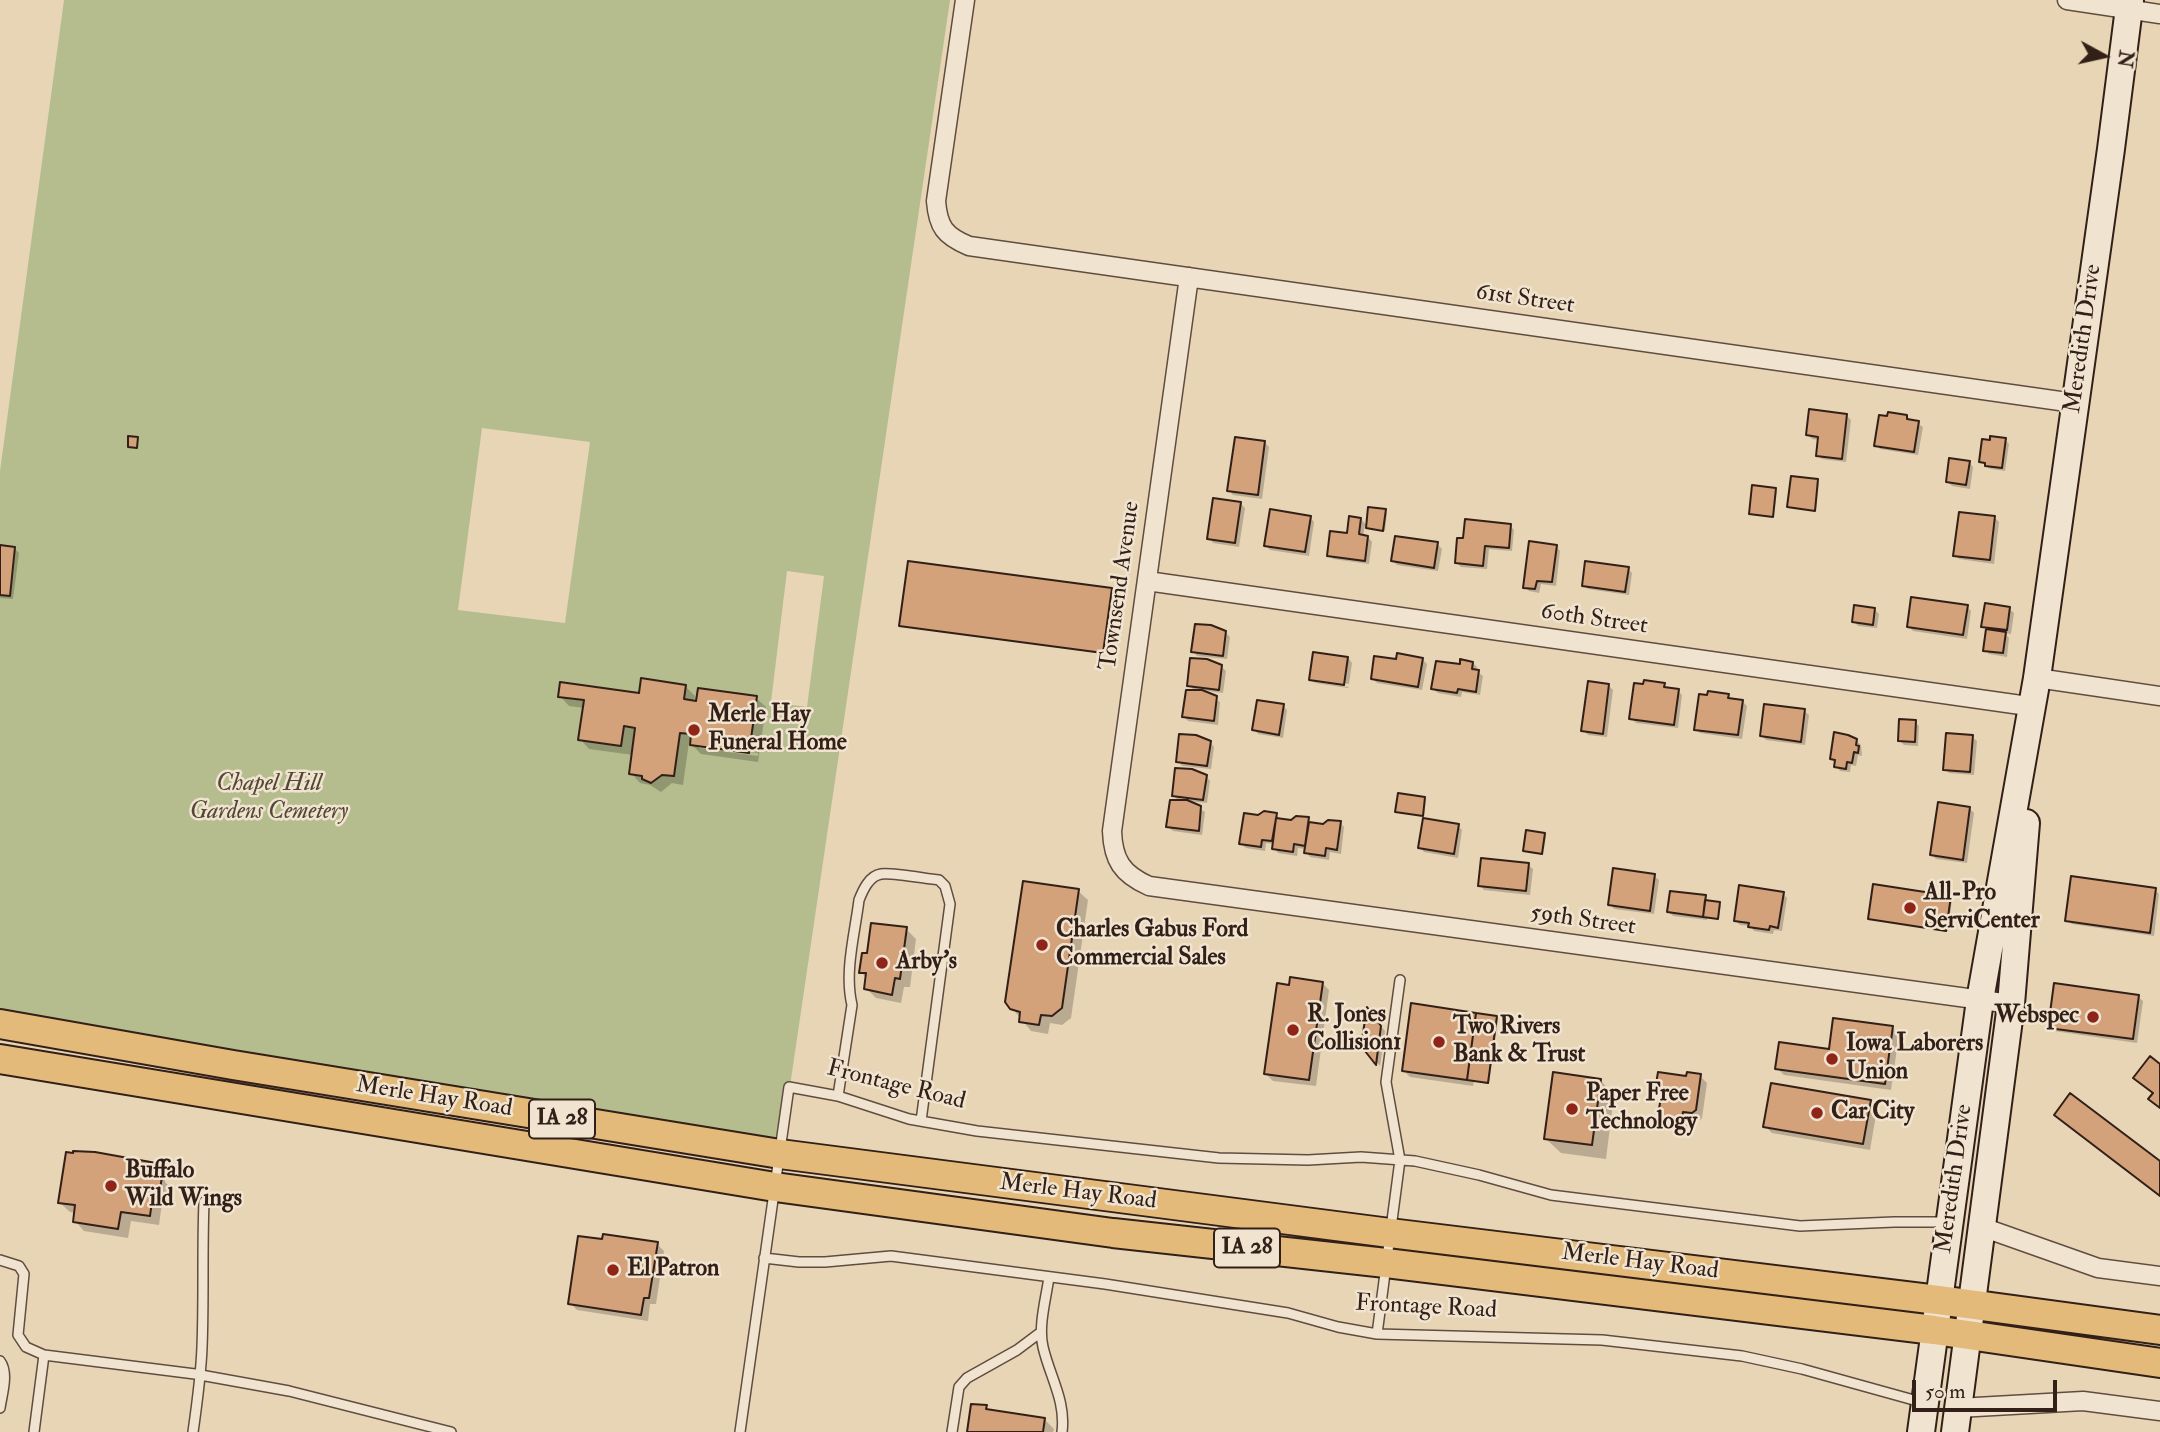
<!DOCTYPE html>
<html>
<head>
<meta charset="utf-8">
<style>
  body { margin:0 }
  #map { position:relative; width:2160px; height:1432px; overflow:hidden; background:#e8d5b6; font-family:"IM FELL Double Pica",serif }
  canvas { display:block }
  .north { position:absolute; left:2069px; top:21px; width:70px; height:70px; -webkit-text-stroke:5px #f0e4d0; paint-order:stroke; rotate:98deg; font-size:19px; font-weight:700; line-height:28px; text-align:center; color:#322018 }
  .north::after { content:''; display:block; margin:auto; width:24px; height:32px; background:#322018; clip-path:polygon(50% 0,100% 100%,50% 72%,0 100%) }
  .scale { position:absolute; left:1912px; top:1380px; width:145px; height:32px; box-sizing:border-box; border:4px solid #322018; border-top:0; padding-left:9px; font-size:21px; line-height:24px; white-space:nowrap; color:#322018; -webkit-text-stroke:5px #f0e4d0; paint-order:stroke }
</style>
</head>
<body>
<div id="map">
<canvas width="2160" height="1432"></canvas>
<div class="north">N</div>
<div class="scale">50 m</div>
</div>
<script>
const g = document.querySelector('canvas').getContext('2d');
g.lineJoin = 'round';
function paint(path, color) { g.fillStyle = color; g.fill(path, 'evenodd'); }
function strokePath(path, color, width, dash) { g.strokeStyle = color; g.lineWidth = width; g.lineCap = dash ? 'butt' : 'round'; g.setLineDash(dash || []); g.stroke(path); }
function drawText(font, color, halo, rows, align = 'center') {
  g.font = font + ' "IM FELL Double Pica",serif'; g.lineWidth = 5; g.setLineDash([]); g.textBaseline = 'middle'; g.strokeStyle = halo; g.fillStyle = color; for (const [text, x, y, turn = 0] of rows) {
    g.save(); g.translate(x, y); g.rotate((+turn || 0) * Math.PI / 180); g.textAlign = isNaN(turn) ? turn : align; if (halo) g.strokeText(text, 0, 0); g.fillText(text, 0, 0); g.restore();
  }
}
paint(new Path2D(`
  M64,0H950L780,1154L0,1024V471ZM482,428L590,442L565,623L458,610ZM787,571L824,576L807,707L771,702ZM642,678L686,685L684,699L696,701L698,688L756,696L749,753L690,745L691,734L680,733L662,775L650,783L642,779V776L629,774L635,728L624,726L578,739L584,700L558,697L560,683L639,693Z`), '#b5bd8e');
paint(new Path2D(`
  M1846,415L1851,420L1846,462L1822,459L1817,455L1819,440L1812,439L1808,435Z
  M1907,417L1923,427L1918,455L1880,449L1876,445Z
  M2005,440L2009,444L2005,471L1991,469L1985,466L1981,461L1991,442Z
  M1265,443L1269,447L1262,499L1233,495L1229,490Z
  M1969,462L1973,467L1970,489L1952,486L1948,482Z
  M1818,481L1819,483L1816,511L1789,507Z
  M1775,490L1777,491L1774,517L1753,515L1751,513Z
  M1240,503L1245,508L1239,547L1213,543L1209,538Z
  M1385,511L1387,513L1385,531L1369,529L1365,525L1363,537H1368L1372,542L1369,564L1333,559L1329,555L1361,519L1368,527Z
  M1310,517L1314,522L1309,556L1270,550L1266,546Z
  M1995,518L1999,522L1994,564L1959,559L1955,555Z
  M1510,525L1514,530L1512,551L1489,549L1487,569L1461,567L1456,562Z
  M1437,544L1442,549L1438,571L1397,565L1393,561Z
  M1556,546L1560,551L1556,586L1541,584L1539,593L1529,591L1525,587Z
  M0,547L15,549L19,553L13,599L0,598Z
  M1628,569L1632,573L1629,595L1588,589L1583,585Z
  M1111,590L1112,592L1104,654L901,625Z
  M1967,607L1971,611L1967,639L1913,631L1909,627Z
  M2009,609L2014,613L2011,634L2004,633L2009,638L2007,657L1989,654L1985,650L1987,630L1983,626Z
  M1875,610L1879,614L1877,628L1858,626L1854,621Z
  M1225,632L1230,637L1227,659L1197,656L1193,651Z
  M1348,658L1352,663L1349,684L1313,679V682L1310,679Z
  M1422,659L1427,664L1422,690L1377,683L1373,679L1397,661Z
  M1473,663L1477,667L1476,671L1483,676L1480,695L1462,692L1461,697L1438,693L1433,689L1461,666Z
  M1221,666L1226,671L1223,693L1201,690L1220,702L1218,725L1188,721L1184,717L1196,692L1189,685Z
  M1314,682L1349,687L1348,688L1315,683Z
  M1608,685L1613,690L1607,737L1588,735L1583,730Z
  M1664,685L1668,689L1678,691L1682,695L1678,728L1636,723L1631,718Z
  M685,686L695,696L694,702L756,698L766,707L758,762L701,754L689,742L683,785L672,783L661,792L650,785L640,783L631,773L633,755L589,749L580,739L584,708L569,706L560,696L641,695ZM699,745L758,753V756L699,748Z
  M1728,695L1733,700L1742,701L1747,706L1742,739L1700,733L1696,729Z
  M1283,706L1287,710L1283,738L1258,734L1254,729Z
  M1804,711L1809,715L1805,745L1766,740L1762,736Z
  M1915,722L1919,726L1918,746L1904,745L1900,741Z
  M1972,737L1977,741L1974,775L1949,773L1945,769Z
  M1856,740L1861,745L1862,756L1858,755L1856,766L1851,765L1850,772L1840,771L1832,759Z
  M1210,742L1214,747L1211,769L1182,766L1178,761Z
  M1206,776L1210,781L1207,803L1186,801L1205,812L1202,835L1173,831L1168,827L1180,802L1173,795Z
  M1425,798L1426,800L1424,817L1397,812Z
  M1970,809L1974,813L1967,863L1936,859L1932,855Z
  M1276,814L1280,819L1291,822L1308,819L1313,824L1323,826L1340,823L1344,827L1341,854L1330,852L1329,860L1310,857L1306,852V849L1298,848L1297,856L1278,853L1274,848V844L1266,843L1265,851L1246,848L1241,844L1259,817Z
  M1458,826L1462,830L1458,858L1424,852L1420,848Z
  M1544,835L1546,836L1543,855L1525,851Z
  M1528,865L1533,869L1530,895L1484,890L1480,885Z
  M1654,876L1659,880L1654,914L1614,909L1610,904Z
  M2155,890L2159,894L2154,936L2072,924L2067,920Z
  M1078,891L1088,900L1071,1018L1062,1025L1050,1023L1048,1034L1031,1031L1012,1008Z
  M1783,894L1787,898L1782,931L1774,930L1773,934L1754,931L1750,926L1740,925L1736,921Z
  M1705,897L1710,902L1721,905L1719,918L1707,916V920L1673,916L1669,912Z
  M1951,898L1952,899L1948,931L1870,918Z
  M906,929L916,939L910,987H904L901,1003L876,998L866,988L867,979L861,972L869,955Z
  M1322,983L1329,990L1316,1086L1273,1081L1266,1074L1290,987Z
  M2138,997L2143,1001L2137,1043L2054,1031L2049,1027Z
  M1371,1014L1385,1031L1380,1066L1363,1046Z
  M1496,1017L1498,1019L1489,1084L1474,1081L1473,1086L1410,1077L1403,1070Z
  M1892,1028L1899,1035L1891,1090L1784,1075L1777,1068Z
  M1700,1076L1707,1083L1702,1118L1700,1120L1689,1119L1688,1131L1666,1127L1659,1120L1663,1096L1657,1089Z
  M1600,1080L1614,1095L1606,1159L1561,1153L1546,1139Z
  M1870,1102L1877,1109L1870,1150L1772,1133L1765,1126Z
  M155,1165L165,1174V1182L171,1188L168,1204L162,1203L159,1225L131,1221L128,1238L84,1231L75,1221V1213L70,1212L60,1203Z
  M604,1241L657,1244L664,1251L656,1304H650L648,1321L577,1310L570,1303Z
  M986,1407L991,1412L1044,1419L1054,1429L1053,1432H968Z`), '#0003');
const building = new Path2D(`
  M1809,409L1847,414L1842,459L1816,456L1818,437L1806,435Z
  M1888,412L1907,415V419L1919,421L1914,452L1874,446L1879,415L1887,416Z
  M128,436L138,437L137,448L128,447Z
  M1990,436L2006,438L2002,468L1985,466V463L1979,462L1982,439L1990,440Z
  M1235,437L1265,441L1258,495L1227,491Z
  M1949,458L1970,461L1966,485L1946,482Z
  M1791,476L1818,479L1815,511L1787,507Z
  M1752,485L1776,488L1773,517L1749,514Z
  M1213,498L1241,502L1235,543L1207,539Z
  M1368,507L1386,509L1383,531L1366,528Z
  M1270,509L1311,516L1305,552L1264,546Z
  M1959,512L1995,516L1990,560L1953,556Z
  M1349,516L1361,518L1359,534L1368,536L1365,561L1327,556L1330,531L1347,533Z
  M1465,519L1511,524L1509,548L1485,546L1483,566L1455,563L1457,538H1463Z
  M1395,536L1438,542L1434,568L1391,561Z
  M1529,541L1557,545L1552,582L1537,581L1535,589L1523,588Z
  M0,545L15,547L10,596L0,595Z
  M908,561L1112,588L1103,653L899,626Z
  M1585,561L1629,567L1625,592L1582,586Z
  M1911,597L1968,605L1963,635L1907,627Z
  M1985,603L2010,607L2007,630L1981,627Z
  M1854,605L1875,608L1873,625L1852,622Z
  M1195,624L1211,625L1226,631L1223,656L1191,652Z
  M1986,629L2006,632L2003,653L1983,651Z
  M1313,652L1348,657L1344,685L1309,680Z
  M1397,653L1423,658L1418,687L1371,679L1374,656L1396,659Z
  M1190,658L1207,659L1222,665L1219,690L1187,686Z
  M1460,659L1473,662L1472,669L1479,670L1476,692L1458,689L1457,693L1431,689L1436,661L1460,664Z
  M641,678L686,685L684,699L696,701L698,688L757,696L749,753L690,745L691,734L680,733L674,776L662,775L651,783L642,779V776L629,774L635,728L624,726L621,746L578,740L584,700L558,697L560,682L639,693Z
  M1644,680L1665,683L1664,687L1679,689L1674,725L1629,719L1634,683L1643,684Z
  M1588,681L1609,684L1603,734L1581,731Z
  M1186,690H1202L1217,696L1214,721L1182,717Z
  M1708,691L1729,694L1728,698L1743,700L1738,735L1694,730L1699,694L1707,695Z
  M1257,700L1284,704L1279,735L1252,730Z
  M1764,704L1805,709L1801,742L1760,736Z
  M1899,719L1916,720L1915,742L1898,741Z
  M1834,732L1848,735L1857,739L1856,745L1859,746L1858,753L1854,752L1852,763L1847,762L1846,769L1834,767L1835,760L1830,759Z
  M1946,733L1973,735L1970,772L1943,770Z
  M1179,734L1196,735L1211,741L1207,766L1176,762Z
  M1175,768L1192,769L1207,775L1203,800L1172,796Z
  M1398,793L1425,797L1423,816L1395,812Z
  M1170,800H1187L1201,806L1199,831L1166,827Z
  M1938,802L1970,807L1963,860L1930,855Z
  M1264,811L1277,813L1272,841L1262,840L1261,847L1239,844L1244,813L1258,815Z
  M1296,816L1309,817L1305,846L1294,844L1293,852L1272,849L1276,818L1291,820Z
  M1423,818L1459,824L1454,854L1418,848Z
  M1328,820L1341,821L1337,850L1326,848L1325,856L1304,853L1309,822L1323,824Z
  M1526,830L1545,833L1542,854L1523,851Z
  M1481,858L1529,863L1526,891L1478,886Z
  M1613,868L1655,874L1650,911L1608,905Z
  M2071,876L2156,888L2150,933L2065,921Z
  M1023,881L1079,889L1062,1008L1052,1016L1041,1015L1039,1025L1019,1022L1020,1012L1010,1009L1005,1002Z
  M1873,884L1951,896L1946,931L1868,919Z
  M1739,885L1784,892L1778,928L1770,926L1769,930L1748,927L1749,923L1734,921Z
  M1670,891L1706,895L1703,917L1667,912Z
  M1705,900L1720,902L1718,919L1703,917Z
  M871,923L907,927L900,979L895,978L892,995L864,989L866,973H859L862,953H867Z
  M1290,977L1323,982L1309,1080L1264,1074L1277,983L1289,985Z
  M2054,983L2139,995L2133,1039L2048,1028Z
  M1411,1003L1476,1013L1467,1080L1402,1071Z
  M1367,1007L1381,1026L1376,1065L1361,1046Z
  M1476,1013L1497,1016L1488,1083L1467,1080Z
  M1833,1018L1893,1026L1885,1084L1775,1069L1779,1042L1829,1049Z
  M2150,1056L2160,1064V1108L2148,1099L2153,1093L2133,1078Z
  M1553,1072L1601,1079L1592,1145L1544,1139Z
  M1658,1072L1686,1076L1687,1072L1701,1074L1696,1110L1692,1113L1683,1112L1681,1124L1657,1121L1662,1091L1655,1090Z
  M1771,1083L1871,1100L1863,1144L1763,1127Z
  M2070,1093L2160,1161V1196L2054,1115Z
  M73,1151L95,1152L156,1163V1176L162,1177L159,1195L153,1194L150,1216L121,1212L118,1229L73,1222L75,1205L58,1203L66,1152L73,1153Z
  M603,1234L658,1242L649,1298H644L641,1315L568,1304L578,1236L602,1239Z
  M971,1404L987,1405L986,1409L1045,1418L1043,1432H967Z`);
paint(building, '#d3a17a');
strokePath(building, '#322018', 2);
const lane = new Path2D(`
  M838,1096L852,1005C844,972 855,933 859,900C863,890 869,876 881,874C891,872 927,879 939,880L945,886L950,904L921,1121
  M764,1258L799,1262H825L891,1256L1105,1284L1288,1313L1338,1327L1377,1334L1602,1340L1742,1356L1802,1369L1921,1402
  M0,1260L19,1266L24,1274L18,1335L26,1347L44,1355L195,1374L289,1391L451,1432
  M1049,1277C1046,1299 1038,1326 1043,1347C1050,1377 1066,1401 1062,1432
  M1377,1334L1400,1160L1386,1082L1400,980
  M0,1361C9,1373 2,1394 0,1408
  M34,1432L44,1355
  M193,1432C197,1404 201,1375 202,1347C204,1298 202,1250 204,1202
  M740,1432L789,1087L838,1096L909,1119L977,1131L1219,1158L1308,1160L1361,1157L1415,1161L1479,1175L1551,1195L1800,1226L1894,1222H1948
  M952,1432L959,1387L967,1378L1017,1350L1041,1332`);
const street = new Path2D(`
  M965,0L936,201C938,227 945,236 969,246L2074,403
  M2067,0L2160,14
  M1189,277L1112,831C1113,860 1122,874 1149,886L2011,1004
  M1147,581L2035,707
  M2037,678L2160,696
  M1982,1227L2098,1268L2160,1276
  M1958,1408L2083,1401L2160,1411`);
const secondary = new Path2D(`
  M1921,1432L1980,1000L2037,678L2111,149L2130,0
  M1955,1432L2011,1004L2026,823`);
const primary = new Path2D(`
  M0,1024L233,1065L780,1154L1390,1233L1938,1300L2160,1330
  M0,1059L775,1187L1113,1233L1386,1263L1934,1330L2160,1363`);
strokePath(lane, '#604d40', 12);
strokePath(street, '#604d40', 21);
strokePath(secondary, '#322018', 30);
strokePath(primary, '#322018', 32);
strokePath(lane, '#f0e4d0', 9);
strokePath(street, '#f0e4d0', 18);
strokePath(secondary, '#f0e4d0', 26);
strokePath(primary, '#e4ba7b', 28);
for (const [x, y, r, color] of [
  [694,730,7,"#8f2418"],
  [1910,908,7,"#8f2418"],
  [1042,945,7,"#8f2418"],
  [882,963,7,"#8f2418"],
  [2093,1017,7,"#8f2418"],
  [1293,1030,7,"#8f2418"],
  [1439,1042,7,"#8f2418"],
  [1832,1059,7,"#8f2418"],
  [1572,1109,7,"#8f2418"],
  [1817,1113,7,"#8f2418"],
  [111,1186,7,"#8f2418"],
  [613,1270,7,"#8f2418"]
]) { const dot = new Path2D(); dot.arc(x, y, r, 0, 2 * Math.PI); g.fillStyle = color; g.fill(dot); strokePath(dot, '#f0e4d0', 2.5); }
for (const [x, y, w] of [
  [562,1119,66],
  [1247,1248,66]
]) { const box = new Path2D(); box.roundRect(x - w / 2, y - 19.5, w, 39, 5); g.fillStyle = '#f0e4d0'; g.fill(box); strokePath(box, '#322018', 2); }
drawText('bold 23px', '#322018', null, [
  ["IA 28",562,1119],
  ["IA 28",1247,1248]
]);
drawText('24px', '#322018', '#f0e4d0', [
  ["61st Street",1525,300,8],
  ["Meredith Drive",2084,339,-82],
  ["Townsend Avenue",1121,586,-82],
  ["60th Street",1594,620,8],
  ["59th Street",1583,921,8],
  ["Frontage Road",896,1086,14],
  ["Merle Hay Road",434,1098,9],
  ["Meredith Drive",1955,1179,-82],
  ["Merle Hay Road",1078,1193,7],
  ["Merle Hay Road",1640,1263,7],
  ["Frontage Road",1426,1308,3]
]);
drawText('bold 24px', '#322018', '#f0e4d0', [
  ["Merle Hay",708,716],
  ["Funeral Home",708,744],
  ["All-Pro",1924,894],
  ["ServiCenter",1924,922],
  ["Charles Gabus Ford",1056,931],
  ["Commercial Sales",1056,959],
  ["Arby's",896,963],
  ["R. Jones",1307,1016],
  ["Collision1",1307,1044],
  ["Webspec",2079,1017,"right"],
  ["Two Rivers",1453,1028],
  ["Bank & Trust",1453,1056],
  ["Iowa Laborers",1846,1045],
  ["Union",1846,1073],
  ["Paper Free",1586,1095],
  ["Technology",1586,1123],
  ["Car City",1831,1113],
  ["Buffalo",125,1172],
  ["Wild Wings",125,1200],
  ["El Patron",627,1270]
], 'left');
drawText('italic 24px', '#534736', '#f0e4d0', [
  ["Chapel Hill",269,785],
  ["Gardens Cemetery",269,813]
]);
</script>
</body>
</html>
